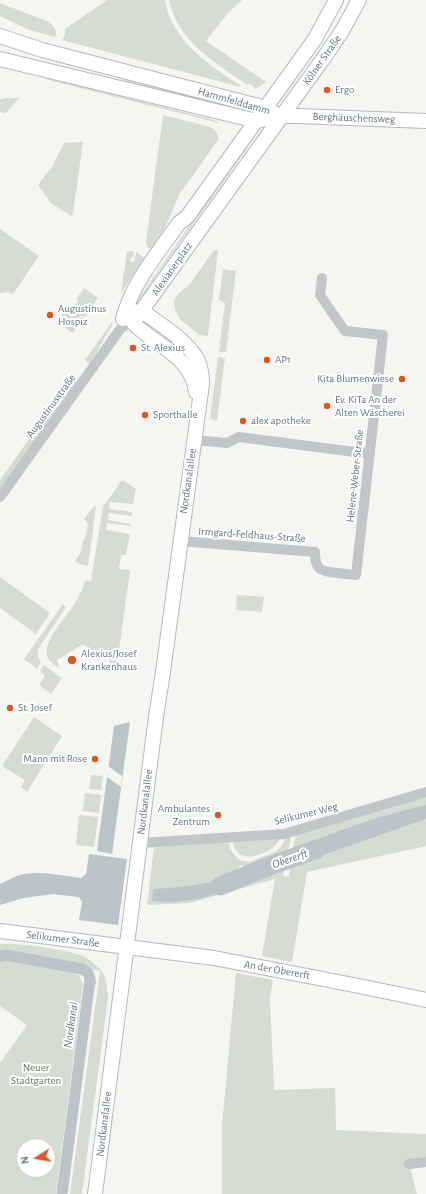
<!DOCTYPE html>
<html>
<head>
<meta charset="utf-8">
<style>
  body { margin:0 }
  #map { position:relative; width:426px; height:1194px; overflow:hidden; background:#f5f5f1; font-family:"Alegreya Sans",sans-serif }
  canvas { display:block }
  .north { position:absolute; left:16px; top:1138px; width:40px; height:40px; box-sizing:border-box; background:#fff; border:1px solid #c1c7cd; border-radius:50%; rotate:259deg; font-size:11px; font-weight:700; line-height:16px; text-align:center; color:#647482 }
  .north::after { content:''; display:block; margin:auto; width:14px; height:18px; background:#e25225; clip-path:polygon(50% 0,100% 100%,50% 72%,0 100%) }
</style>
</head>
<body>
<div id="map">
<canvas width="426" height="1194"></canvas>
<div class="north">N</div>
</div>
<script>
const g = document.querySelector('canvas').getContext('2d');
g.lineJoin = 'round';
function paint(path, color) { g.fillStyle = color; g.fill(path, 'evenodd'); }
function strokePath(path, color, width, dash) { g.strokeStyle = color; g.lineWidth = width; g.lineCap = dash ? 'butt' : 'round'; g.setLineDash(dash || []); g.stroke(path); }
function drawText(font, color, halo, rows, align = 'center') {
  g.font = font + ' "Alegreya Sans",sans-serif'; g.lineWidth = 4; g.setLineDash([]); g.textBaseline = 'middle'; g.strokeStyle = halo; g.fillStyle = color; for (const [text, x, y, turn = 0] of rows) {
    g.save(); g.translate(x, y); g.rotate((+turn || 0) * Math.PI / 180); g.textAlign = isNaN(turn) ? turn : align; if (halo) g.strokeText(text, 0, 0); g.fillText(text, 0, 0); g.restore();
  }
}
paint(new Path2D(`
  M107,0H165C171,39 208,65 240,85L241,87L62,40L65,35V29Z
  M169,0H242L228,13L206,41L266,82L256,89L250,84L248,85C216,64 177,40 169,0Z
  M0,3L49,22C54,26 58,31 55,37L27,29L0,16Z
  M46,77L214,120L219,123L45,79Z
  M126,77L230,105L229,108L125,81Z
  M7,98H19L6,113L0,112V99Z
  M163,115L210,127C215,130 219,133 218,140L179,195L165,228L150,249L147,246L146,242Z
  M83,142L73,213L71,216L51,203L38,185L53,165L64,143Z
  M245,146L248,147L151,283L140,301L139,300L150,282Z
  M0,229L39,256L13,294L7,292L0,293Z
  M214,250H218L208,336L199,335L179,318L175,309L174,301L179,293L189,285Z
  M127,251H134L133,257H131L130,262H134L136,252L143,257L144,259L121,293Z
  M223,269L236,271L226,352H219L225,303L219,300Z
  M84,288L98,298L73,333L57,322L68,307L70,309L73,308L78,301L77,298Z
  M112,322L113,323L90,364L85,360Z
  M218,357L225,358L217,421L210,419Z
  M75,374L76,383L0,489V480Z
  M122,480L136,489L133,504L110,502L109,509L132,512V516L109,513L108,520L131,524V526L107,523L106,530L130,534L126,555H121L119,569L130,570L117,665L109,664L110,658L95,656L92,651L83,644L57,660L59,668C55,665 50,663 48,658C41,642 65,619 73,606C78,599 83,589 85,581H91L103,507Z
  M94,506H96L88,566L80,564L75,561L81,552L82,544L86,534L88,525L87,522L84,519Z
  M0,577L50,613L36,634L0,608Z
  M237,595L264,597L262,612L236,610Z
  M63,604L66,607L38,649V657L41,662L37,669L24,659Z
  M43,666H45L62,678L51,694L39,685L45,676L40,671Z
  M34,717L62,736L27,792L21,787L25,780L2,766Z
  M91,775L103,776L101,790L89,789Z
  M85,793L101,795L99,813L83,811Z
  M426,797V805C381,814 336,832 293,848L296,835Z
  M79,815L98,817L94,847L76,845Z
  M426,819V846L307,872L292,962L262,956L275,879L190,903L147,905L154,847L229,842L230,849L239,860L250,862L275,852L282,846L285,838L291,836L288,851L245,870L243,865L239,866L241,872C222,880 202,884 181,887L184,901L216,894L246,883L247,885L251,883L250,881L284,869L283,877L289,876L290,867Z
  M280,839C273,854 236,868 233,842Z
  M0,944C14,942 71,950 83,956C89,959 96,965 101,970C107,977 107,988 108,997L82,1194H70L100,971L82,966L9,952H0Z
  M0,960H5L71,972L79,975L83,984L56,1194H0V1063L27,1025L0,1006ZM24,1146H48V1170H24Z
  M236,973L273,980L270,998L274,1090L335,1088L336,1130L426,1134V1157L408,1160L417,1194H222V1126Z`), '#d6dcd2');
paint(new Path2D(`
  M130,722L112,854L97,851L114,726Z
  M426,805V819L290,867L293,848C336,832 381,814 426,805Z
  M288,851L284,869L250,881L245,870Z
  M89,854L127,859L118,925L79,920L82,902L79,897L53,894L24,898L0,905V884C7,881 13,877 20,875C40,870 61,876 81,878L86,874Z
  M241,872L246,883C226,891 205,899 184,901C173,903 163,902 152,901L153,889C184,887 213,884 241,872Z`), '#bac4c9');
paint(new Path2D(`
  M108,766L122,776L121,787L107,777Z`), '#f5f5f1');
strokePath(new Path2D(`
  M90,979L95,983`), '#bac4c9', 3);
strokePath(new Path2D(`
  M0,956L6,955L82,969L88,973L90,979L62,1194`), '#bac4c9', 11);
strokePath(new Path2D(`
  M220,886L267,867L317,849`), '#bac4c9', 19);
const secondary = new Path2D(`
  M0,36L42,50L266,108L274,113
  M0,59L257,121L281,116H298L426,121
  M131,310V318L135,325C157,345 193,359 196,392
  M137,317L323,59L342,31L359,0
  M123,319C132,283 158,253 179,223L187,217L315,39L336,0
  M0,931L214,958L359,986L426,1000
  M95,1194L156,717L163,672L202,384C202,376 201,367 197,359C185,339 161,325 142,311L134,312L123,319`);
strokePath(secondary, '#b4b9be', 16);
strokePath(new Path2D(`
  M194,440L227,443L239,437L370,454
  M0,497L121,328L132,322
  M180,541L315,552C315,557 315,564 319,568C324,573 348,574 356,575L383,335L345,331L320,295L322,278
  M140,843L284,834L426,792
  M409,1164L426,1162`), '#c2c6c9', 10);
strokePath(secondary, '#fff', 14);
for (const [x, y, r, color] of [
  [327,90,4,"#e25225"],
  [50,315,4,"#e25225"],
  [133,348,4,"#e25225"],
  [267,360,4,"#e25225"],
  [402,379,4,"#e25225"],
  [327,406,4,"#e25225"],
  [145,415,4,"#e25225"],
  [243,421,4,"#e25225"],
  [72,660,5,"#e25225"],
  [10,708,4,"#e25225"],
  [95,759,4,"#e25225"],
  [218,815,4,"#e25225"]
]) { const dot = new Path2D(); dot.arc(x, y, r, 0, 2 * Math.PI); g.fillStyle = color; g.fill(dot); strokePath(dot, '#fff', 1.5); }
drawText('11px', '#647482', '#fff', [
  ["Kölner Straße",322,60,-55],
  ["Hammfelddamm",234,101,16],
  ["Berghäuschensweg",354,118,2],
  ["Alexianerplatz",172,269,-55],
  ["Augustinusstraße",51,406,-54],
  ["Helene-Weber-Straße",355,476,-84],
  ["Nordkanalallee",188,481,-82],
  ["Irmgard-Feldhaus-Straße",252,535,4],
  ["Nordkanalallee",145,802,-83],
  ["Selikumer Weg",306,814,-14],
  ["Selikumer Straße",63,939,7],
  ["An der Obererft",277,970,10],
  ["Nordkanalallee",104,1124,-83]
]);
drawText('11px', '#647482', '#fff', [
  ["Ergo",335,90],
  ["Augustinus",58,309],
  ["Hospiz",58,322],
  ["St. Alexius",141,348],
  ["AP1",275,360],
  ["Kita Blumenwiese",394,379,"right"],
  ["Ev. KiTa An der",335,400],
  ["Alten Wäscherei",335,413],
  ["Sporthalle",153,415],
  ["alex apotheke",251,421],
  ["Alexius/Josef",81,654],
  ["Krankenhaus",81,667],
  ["St. Josef",18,708],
  ["Mann mit Rose",87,759,"right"],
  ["Ambulantes",210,809,"right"],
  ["Zentrum",210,822,"right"]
], 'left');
drawText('11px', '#677963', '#fff', [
  ["Neuer",36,1068],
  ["Stadtgarten",36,1081]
]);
drawText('italic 12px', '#5f777f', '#fff', [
  ["Obererft",290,859,-19],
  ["Nordkanal",71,1025,-82]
]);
</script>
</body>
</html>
